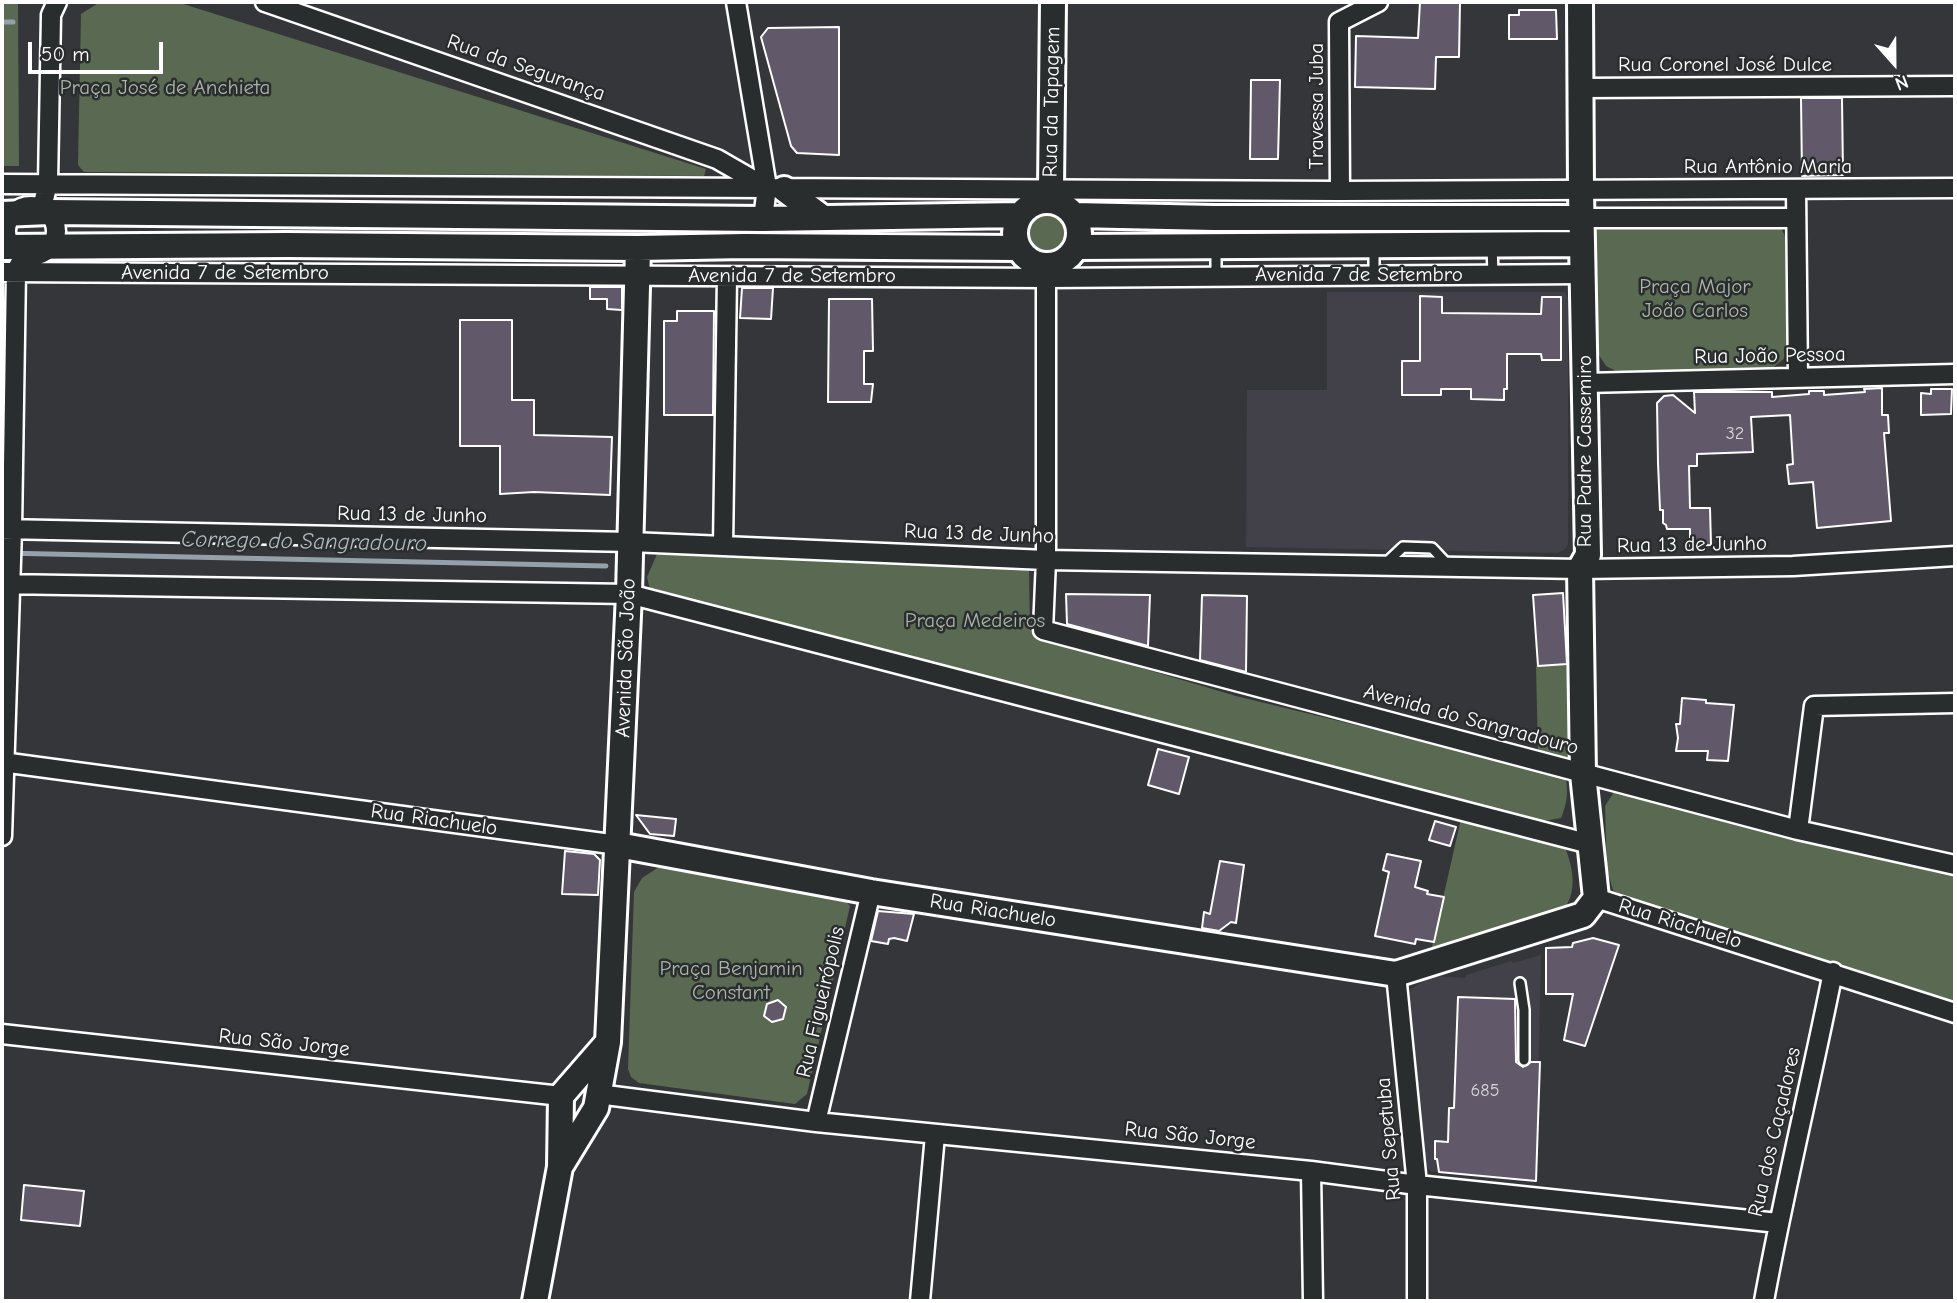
<!DOCTYPE html>
<html>
<head>
<meta charset="utf-8">
<style>
  body { margin:0 }
  #map { position:relative; width:1957px; height:1303px; overflow:hidden; background:#35363a; font-family:"Comic Neue",sans-serif }
  canvas { display:block }
  .frame { position:absolute; inset:0; border:4px solid #fff; pointer-events:none }
  .north { position:absolute; left:1859px; top:28px; width:70px; height:70px; -webkit-text-stroke:5px #2a2d2e; paint-order:stroke; rotate:159deg; font-size:19px; font-weight:700; line-height:28px; text-align:center; color:#fff }
  .north::after { content:''; display:block; margin:auto; width:24px; height:32px; background:#fff; clip-path:polygon(50% 0,100% 100%,50% 72%,0 100%) }
  .scale { position:absolute; left:28px; top:42px; width:135px; height:32px; box-sizing:border-box; border:4px solid #fff; border-top:0; padding-left:9px; font-size:21px; line-height:24px; white-space:nowrap; color:#fff; -webkit-text-stroke:5px #2a2d2e; paint-order:stroke }
</style>
</head>
<body>
<div id="map">
<canvas width="1957" height="1303"></canvas>
<div class="frame"></div>
<div class="north">N</div>
<div class="scale">50 m</div>
</div>
<script>
const g = document.querySelector('canvas').getContext('2d');
g.lineJoin = 'round';
function paint(path, color) { g.fillStyle = color; g.fill(path, 'evenodd'); }
function strokePath(path, color, width, dash) { g.strokeStyle = color; g.lineWidth = width; g.lineCap = dash ? 'butt' : 'round'; g.setLineDash(dash || []); g.stroke(path); }
function drawText(font, color, halo, rows, align = 'center') {
  g.font = font + ' "Comic Neue",sans-serif'; g.lineWidth = 5; g.setLineDash([]); g.textBaseline = 'middle'; g.strokeStyle = halo; g.fillStyle = color; for (const [text, x, y, turn = 0] of rows) {
    g.save(); g.translate(x, y); g.rotate((+turn || 0) * Math.PI / 180); g.textAlign = isNaN(turn) ? turn : align; if (halo) g.strokeText(text, 0, 0); g.fillText(text, 0, 0); g.restore();
  }
}
paint(new Path2D(`
  M1327,292H1565L1568,298V544L1565,549L1558,553L1246,547L1247,390H1327Z
  M1541,955L1536,1181L1430,1171L1426,1167L1407,1003L1411,989L1432,976L1466,978V975L1511,961L1513,963Z`), '#424048');
paint(new Path2D(`
  M2,2H18L19,166H2Z
  M100,2H177L706,169L704,176L84,172L78,165L81,14Z
  M1026 233a20 20 0 1 1 40 0a20 20 0 1 1-40 0Z
  M1598,226H1775L1781,228L1788,242V349L1786,357L1770,370L1622,374L1606,366L1599,355L1593,231Z
  M657,554L1024,569L1029,571L1030,629L1035,634L1064,645L1236,696L1565,776C1569,790 1567,804 1561,818L1538,822L1321,767L650,590L647,577Z
  M1574,664L1573,757L1566,761L1538,754L1536,666Z
  M1616,789L1938,873L1955,874V1003L1621,896L1613,890L1607,870L1605,806Z
  M1461,819L1556,845L1566,850C1573,869 1577,890 1565,908L1431,951Z
  M659,867L840,895L850,906L807,1094L795,1104L639,1083L631,1077L628,1069L634,892L642,878Z`), '#5a6951');
strokePath(new Path2D(`
  M2,22H13
  M2,553L606,566`), '#94a1aa', 5);
const building = new Path2D(`
  M1420,2H1460L1459,57H1436L1435,89L1355,87L1356,36L1418,38Z
  M1519,10H1556L1557,39H1509V15H1519Z
  M839,27V155L797,153L791,146L761,37L768,28Z
  M1251,80H1280L1278,159H1250Z
  M1801,98H1842L1843,175L1802,176Z
  M590,287H622V310L607,309V299H590Z
  M742,288H773L771,319L740,318Z
  M1420,296L1442,297V313L1541,314L1542,297H1561V360H1542L1541,354H1507V389H1504V400L1471,399V389H1441V395H1402V361H1420Z
  M829,299H872L873,351H864V384H873L871,402H828Z
  M677,311H714L713,415H664V321H677Z
  M460,320H512V400H534V435L612,437L610,495L534,492L500,494V446H460Z
  M1882,388V415H1888L1889,433H1884L1891,521L1817,528L1813,482L1789,484L1787,465L1793,464L1790,415L1751,417L1753,452L1697,454V466H1689L1690,508H1710L1711,545L1690,546V529H1667L1666,525L1663,523V510H1660L1658,463L1657,403L1664,396L1673,395L1695,413L1694,392H1772V397L1809,394V391H1824V395L1865,392L1864,389Z
  M1931,389H1952L1951,414L1921,415V393L1931,394Z
  M1563,593L1567,664L1538,666L1533,595Z
  M1066,594L1150,595L1148,646L1067,624Z
  M1202,595L1247,596L1246,672L1200,660Z
  M1682,698L1706,700V703L1734,705L1728,761L1707,760L1708,751H1676L1678,738L1676,724H1680Z
  M1158,749L1189,757L1179,794L1148,785Z
  M636,815L676,819L674,836L650,834Z
  M1435,821L1456,827L1450,846L1429,840Z
  M565,851L594,854L600,860L598,895L562,894Z
  M1387,854L1421,861L1415,887L1428,891L1427,894L1444,897L1434,942L1416,939L1415,944L1375,936L1389,872L1383,870Z
  M1220,861L1244,865L1236,923L1231,922L1219,931L1202,928L1204,912L1210,914Z
  M878,911L914,914L907,941L894,938L889,939L888,944L871,941Z
  M1593,938L1619,945L1585,1046L1564,1040L1573,994H1546V948L1572,947L1573,943Z
  M1458,997L1515,999L1516,1062L1523,1067L1531,1062H1540L1536,1181L1439,1172L1437,1159H1435V1141L1448,1142L1449,1108H1454Z
  M778,1000L786,1007L783,1019L772,1022L764,1016L767,1004Z
  M24,1185L84,1191L80,1226L21,1220Z`);
paint(building, '#615969');
strokePath(building, '#fff', 2);
const lane = new Path2D(`
  M1374,245V275
  M1492,246L1493,274
  M1216,247V276
  M1384,565L1403,547L1432,548L1449,566
  M1520,983L1524,1010V1060`);
const street = new Path2D(`
  M265,2L717,159L764,186
  M736,2L767,187L763,219
  M1580,88L1955,86
  M2,184L1340,191L1955,188
  M1796,189L1798,378
  M1340,191L1339,22L1378,2
  M6 231a25 25 0 1 1 50 0a25 25 0 1 1-50 0Z
  M42,208L48,183L51,15L57,2
  M1582,218H1796
  M1043,266L1046,278V560L1043,630L1798,830L1955,865
  M2,272L1046,278L1582,274
  M1585,383L1955,374
  M2,529L631,542L1046,560L1580,569L1793,566L1955,556
  M723,546L727,277
  M2,584L629,594L1590,844
  M2,762L618,845
  M1798,830L1814,706L1955,703
  M2,836L12,530L16,271L20,263
  M1596,898L1955,1013
  M1396,974L1417,1185V1301
  M2,1034L561,1096
  M598,1094L816,1122L1311,1171L1417,1185L1778,1223
  M816,1122L871,892
  M1311,1171L1313,1301
  M920,1301L935,1135
  M1764,1301C1784,1191 1811,1082 1833,972`);
const secondary = new Path2D(`
  M784,189L823,218
  M1015 233a32 32 0 1 1 64 0a32 32 0 1 1-64 0Z
  M1047,201L1051,188L1053,2
  M2,214L49,212L763,219L1020,215
  M1074,215L1214,218H1582
  M2,247L287,245L638,248L745,246L1018,248
  M1077,247L1582,244
  M618,845L871,892L1396,974L1583,915L1596,898L1583,774L1580,569L1588,555L1581,191L1580,2
  M560,1167L596,1108L608,1042L629,594L638,248
  M535,1301L560,1167L561,1096L608,1042`);
strokePath(lane, '#fff', 14);
strokePath(street, '#fff', 23);
strokePath(secondary, '#fff', 30);
strokePath(lane, '#2a2d2e', 9);
strokePath(street, '#2a2d2e', 18);
strokePath(secondary, '#2a2d2e', 24);
drawText('18px', '#d8d6da', null, [
  ["32",1735,434],
  ["685",1485,1091]
]);
drawText('21px', '#fff', '#2a2d2e', [
  ["Rua Coronel José Dulce",1725,65],
  ["Rua da Segurança",526,68,19],
  ["Rua da Tapagem",1052,102,-89],
  ["Travessa Juba",1317,106,-90],
  ["Rua Antônio Maria",1768,167],
  ["Avenida 7 de Setembro",225,273],
  ["Avenida 7 de Setembro",1359,275],
  ["Avenida 7 de Setembro",792,276],
  ["Rua João Pessoa",1770,356,-1],
  ["Rua Padre Cassemiro",1585,451,-90],
  ["Rua 13 de Junho",412,515,1],
  ["Rua 13 de Junho",979,534,2],
  ["Rua 13 de Junho",1692,545,-1],
  ["Avenida São João",626,658,-88],
  ["Avenida do Sangradouro",1471,720,15],
  ["Rua Riachuelo",434,820,8],
  ["Rua Riachuelo",993,911,9],
  ["Rua Riachuelo",1680,924,17],
  ["Rua Figueirópolis",821,1002,-77],
  ["Rua São Jorge",284,1043,6],
  ["Rua dos Caçadores",1775,1132,-77],
  ["Rua São Jorge",1190,1136,6],
  ["Rua Sepetuba",1389,1139,-95]
]);
drawText('21px', '#acb4a8', '#2a2d2e', [
  ["Praça José de Anchieta",165,88],
  ["Praça Major",1695,287],
  ["João Carlos",1695,311],
  ["Praça Medeiros",975,621],
  ["Praça Benjamin",731,969],
  ["Constant",731,993]
]);
drawText('italic 23px', '#afb9bf', '#2a2d2e', [
  ["Corrego do Sangradouro",304,542,1]
]);
</script>
</body>
</html>
